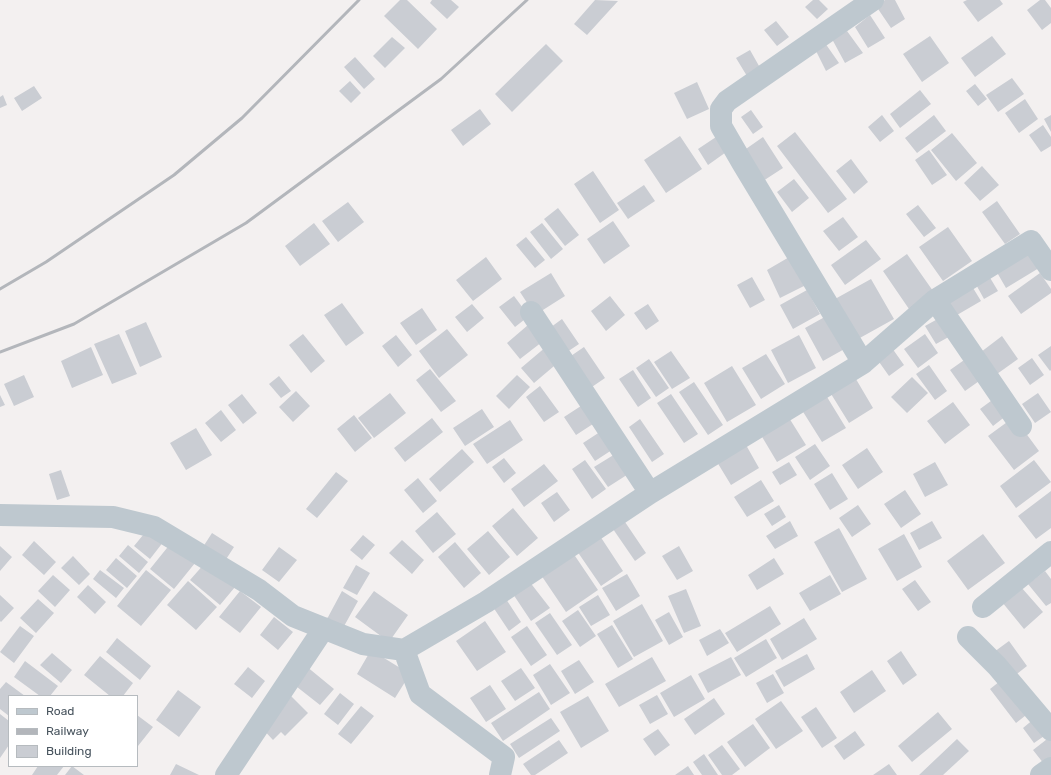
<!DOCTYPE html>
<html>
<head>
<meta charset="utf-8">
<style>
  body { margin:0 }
  #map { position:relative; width:1051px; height:775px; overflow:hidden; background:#f3f0f0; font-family:Rubik,sans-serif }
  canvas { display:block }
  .legend { position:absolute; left:8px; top:695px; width:130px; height:72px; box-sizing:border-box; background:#fff; border:1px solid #b6bbbf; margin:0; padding:5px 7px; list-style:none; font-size:12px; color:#48545e }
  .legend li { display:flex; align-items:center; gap:8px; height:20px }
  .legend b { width:20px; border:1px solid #b6bbbf }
</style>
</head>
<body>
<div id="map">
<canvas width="1051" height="775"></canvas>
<ul class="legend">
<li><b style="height:5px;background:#bec8cf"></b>Road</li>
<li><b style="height:5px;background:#b3b6bb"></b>Railway</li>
<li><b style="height:11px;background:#cacdd3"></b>Building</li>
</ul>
</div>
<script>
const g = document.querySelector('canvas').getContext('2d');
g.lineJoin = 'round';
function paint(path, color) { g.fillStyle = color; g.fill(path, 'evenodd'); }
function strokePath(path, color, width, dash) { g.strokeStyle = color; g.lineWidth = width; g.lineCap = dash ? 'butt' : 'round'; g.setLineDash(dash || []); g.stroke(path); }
paint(new Path2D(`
  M400,0H407L437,29L418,49L384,16Z
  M432,0H451L459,7L447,19L430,3Z
  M595,0L618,1L587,35L574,24Z
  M813,0H819L828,9L817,19L805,7Z
  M885,0H895L905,19L891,28L876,6Z
  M967,0H1000L1003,4L978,22L963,2Z
  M1040,0H1045L1051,8V23L1042,30L1027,10Z
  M870,15L885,38L868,48L855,27Z
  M776,21L789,37L777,46L764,30Z
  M847,31L863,53L845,63L832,39Z
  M930,36L949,63L922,82L903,54Z
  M992,36L1006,54L975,77L961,58Z
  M392,37L405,48L385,68L373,56Z
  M825,43L839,63L826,71L815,49Z
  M546,44L563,61L512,112L495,94Z
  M750,50L763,73L750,81L736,58Z
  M355,57L375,79L364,89L344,67Z
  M1012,78L1024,94L998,112L986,95Z
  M350,81L361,93L351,103L339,91Z
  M697,82L709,109L687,119L674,93Z
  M975,84L987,99L978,106L966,91Z
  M34,86L42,98L22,111L14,98Z
  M920,90L931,104L900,128L890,114Z
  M3,95L7,105L0,108V97Z
  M1025,99L1038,119L1019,133L1005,113Z
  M480,109L491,124L463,146L451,130Z
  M751,110L763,127L753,134L741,117Z
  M882,115L894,131L880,142L868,127Z
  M934,115L946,131L917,153L905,138Z
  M1051,115V132L1044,119Z
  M1043,125L1051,137V146L1041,152L1029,135Z
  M795,132L847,199L828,213L777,146Z
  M952,133L977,163L956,181L931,150Z
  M719,135L729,150L708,165L698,149Z
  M680,136L702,169L666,193L644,160Z
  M763,137L783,168L763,181L743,151Z
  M929,150L947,175L932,185L915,160Z
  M851,159L868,182L854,194L836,171Z
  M982,166L999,185L980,201L964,183Z
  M593,171L619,210L600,223L574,184Z
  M794,179L809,198L792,212L777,192Z
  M644,185L655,201L628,219L617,203Z
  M997,201L1020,234L1005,244L982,212Z
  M348,202L364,222L338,242L322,221Z
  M918,205L936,228L924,237L906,214Z
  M558,208L579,235L565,246L544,219Z
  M843,217L858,237L839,251L823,231Z
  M613,221L630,246L604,264L587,239Z
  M314,223L330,244L300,266L285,246Z
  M542,223L563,249L551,259L530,232Z
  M948,227L972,261L943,281L919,247Z
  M526,237L545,260L535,268L516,245Z
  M866,240L881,259L845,285L831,265Z
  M1027,250L1039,268L1006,288L995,269Z
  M907,254L933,291L909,309L883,271Z
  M791,256L806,285L780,298L767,270Z
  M486,257L502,279L473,301L456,280Z
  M986,271L998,291L984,299L973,279Z
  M551,273L565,296L535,315L520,292Z
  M1040,273L1051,289V293L1021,314L1008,296Z
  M752,277L765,300L750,308L737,285Z
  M871,279L894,319L858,339L835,299Z
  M970,283L981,301L957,315L946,297Z
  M807,290L820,314L793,329L780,305Z
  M514,296L529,316L515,327L499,307Z
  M610,296L625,315L606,331L591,311Z
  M342,303L364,333L346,346L324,315Z
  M472,304L484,318L467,332L455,317Z
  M648,304L659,321L646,330L634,313Z
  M422,308L437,330L416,345L400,323Z
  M830,314L848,347L823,361L805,328Z
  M943,316L954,334L936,344L925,326Z
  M562,319L579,344L564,354L547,330Z
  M146,322L162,357L140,367L125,331Z
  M528,325L542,342L520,359L507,343Z
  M447,329L468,355L439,378L419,351Z
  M119,334L137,374L112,384L94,344Z
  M303,334L325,361L311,373L289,345Z
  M925,334L938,353L918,368L904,349Z
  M396,335L412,355L398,367L382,346Z
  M799,335L816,368L788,383L771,350Z
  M1002,336L1018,359L997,374L981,352Z
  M547,346L560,361L534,383L521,368Z
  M1051,346V370L1050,371L1038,355Z
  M91,347L103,375L72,388L61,361Z
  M584,347L605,378L586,391L565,360Z
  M892,348L904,365L889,376L877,359Z
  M671,351L690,378L672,389L654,362Z
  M766,354L785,384L761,399L742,368Z
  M967,358L982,379L965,391L950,370Z
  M1032,358L1044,375L1030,385L1018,368Z
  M649,359L669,388L656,397L636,368Z
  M929,365L947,391L935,400L916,374Z
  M732,366L756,405L727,422L704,383Z
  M430,369L456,401L441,412L416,380Z
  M633,370L651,398L638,407L619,379Z
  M853,374L873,408L849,423L828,389Z
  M24,375L34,397L14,406L4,384Z
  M517,375L530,387L509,409L496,396Z
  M279,376L291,391L281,398L269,384Z
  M912,377L928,393L907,413L891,397Z
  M694,382L723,425L708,435L679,392Z
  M540,386L559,412L544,422L526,397Z
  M296,391L310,406L293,422L279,407Z
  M824,392L846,428L822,442L800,407Z
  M390,393L406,413L374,438L358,418Z
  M1038,393L1051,412L1035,423L1022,404Z
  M242,394L257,413L243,424L228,405Z
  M671,394L698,434L684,443L657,403Z
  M0,395L5,405L0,407Z
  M999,395L1011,412L993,426L980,409Z
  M953,402L970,425L945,444L927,421Z
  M584,404L596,422L576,435L564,417Z
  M482,409L494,427L465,446L453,428Z
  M221,410L236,430L221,442L205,423Z
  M786,413L806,445L777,462L758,430Z
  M354,415L372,438L355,452L337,429Z
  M1014,417L1039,451L1014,470L988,436Z
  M432,418L443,432L405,462L394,448Z
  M640,419L664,454L652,462L629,427Z
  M510,420L523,440L487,464L473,444Z
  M196,428L212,455L186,470L170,443Z
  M606,428L618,446L595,461L583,443Z
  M815,444L830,466L810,480L795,457Z
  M746,445L759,468L731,485L717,462Z
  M867,448L883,472L858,489L842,465Z
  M462,449L474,462L440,492L429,479Z
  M620,451L633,471L608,487L594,467Z
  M504,458L516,473L504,483L492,467Z
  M585,460L606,489L592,499L572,469Z
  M1034,460L1051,482L1016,508L1000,486Z
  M789,462L797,475L780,485L772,472Z
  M935,462L948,485L925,497L913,474Z
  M544,464L558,481L524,507L511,489Z
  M61,470L70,496L57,500L49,474Z
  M336,472L348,481L317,518L306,509Z
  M832,473L848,499L830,510L814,484Z
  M418,478L437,501L423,513L404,490Z
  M761,480L774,501L747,517L734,497Z
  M905,490L921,514L901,528L884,504Z
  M1051,491V528L1036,539L1018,516Z
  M557,492L570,510L554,522L541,503Z
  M779,505L786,517L772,526L764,514Z
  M858,505L871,524L852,537L839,518Z
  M513,508L538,538L517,556L492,526Z
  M437,512L456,534L433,553L415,531Z
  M790,521L798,536L775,549L766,536Z
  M932,521L942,538L919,550L910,533Z
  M625,522L646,553L635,561L613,529Z
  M839,528L867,579L842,592L814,542Z
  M148,529L164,541L150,559L134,546Z
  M488,531L510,557L489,575L467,549Z
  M212,533L234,547L223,564L201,550Z
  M904,534L922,567L897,581L878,549Z
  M983,534L1005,563L968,590L947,561Z
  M363,535L375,545L362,560L350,550Z
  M600,536L623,571L601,586L577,551Z
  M402,540L424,560L412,574L389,553Z
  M34,541L56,562L44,575L22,555Z
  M455,542L481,573L464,588L438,557Z
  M171,543L195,563L174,589L150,569Z
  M128,545L148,562L139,573L119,556Z
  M0,546L12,557L0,571Z
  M679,546L693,571L677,580L662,556Z
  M279,547L297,560L279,582L262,570Z
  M571,550L598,590L566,612L539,572Z
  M73,556L90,574L79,585L61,568Z
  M116,558L137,576L127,588L106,570Z
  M774,558L784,574L757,590L748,575Z
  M205,563L235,587L220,605L190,580Z
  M356,565L370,573L357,595L343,588Z
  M100,570L124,588L116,598L93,579Z
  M146,570L171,590L141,626L117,606Z
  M1045,571L1051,579V603L1046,606L1028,584Z
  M627,574L640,596L616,611L602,588Z
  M53,575L70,590L55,607L38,591Z
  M830,575L841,594L810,611L799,593Z
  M915,580L931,602L918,611L902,589Z
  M188,581L217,607L196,630L167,605Z
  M529,581L550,608L531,621L511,591Z
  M88,585L106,602L95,614L77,597Z
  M1021,587L1043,612L1024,629L1002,602Z
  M686,589L701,626L684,633L668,596Z
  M240,591L261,607L240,633L219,617Z
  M342,591L358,601L343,628L327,619Z
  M374,591L408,615L389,642L355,617Z
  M0,595L14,608L1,622L0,621Z
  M598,595L610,615L591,626L579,607Z
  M38,599L54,613L36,633L20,618Z
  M506,599L521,622L509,631L493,607Z
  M642,604L663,641L634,657L613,621Z
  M770,606L781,624L737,652L725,633Z
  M578,610L596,636L580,647L562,621Z
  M669,612L683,637L669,645L655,620Z
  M550,613L572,645L557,655L535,623Z
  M274,617L293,632L278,650L260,635Z
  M804,618L817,639L782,660L770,639Z
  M485,621L506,652L477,671L456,641Z
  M612,625L633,659L618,668L597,634Z
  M20,626L34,636L14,663L0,652Z
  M527,626L547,655L531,666L511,637Z
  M720,629L729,643L707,656L699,640Z
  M117,638L151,666L140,680L106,652Z
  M766,639L777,658L746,677L734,658Z
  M1009,641L1027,666L1013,677L994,652Z
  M371,650L410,674L395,698L357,674Z
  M901,651L917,675L903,685L887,661Z
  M52,653L72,670L61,683L40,665Z
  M807,654L815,669L784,687L775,671Z
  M100,656L133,683L123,696H110L84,675Z
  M652,657L666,681L619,707L605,684Z
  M731,657L741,675L708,693L698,674Z
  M579,660L594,682L575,694L561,671Z
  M25,661L58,686L50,696H40L14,677Z
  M550,664L570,693L551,705L533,675Z
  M306,666L334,689L320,705L292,683Z
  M248,667L265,681L252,698L234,684Z
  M521,668L535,688L515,701L501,681Z
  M872,670L886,691L854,713L840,692Z
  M773,674L784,693L767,703L756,683Z
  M691,675L705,699L674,717L660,693Z
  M1004,678L1030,712L1016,723L990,689Z
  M6,682L25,696H9V716L0,709V689Z
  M490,685L506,709L486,722L470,698Z
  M178,690L201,707L179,737L156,720Z
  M539,692L550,709L503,741L491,723Z
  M340,693L354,704L338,725L324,714Z
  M657,695L668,714L650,724L639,705Z
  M291,696L308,713L285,736L281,732L273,740L260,726Z
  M588,696L609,731L581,748L560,712Z
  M714,698L725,714L695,735L684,719Z
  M781,701L803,731L776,749L755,719Z
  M361,706L374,716L351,744L338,734Z
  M816,707L837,738L822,748L801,717Z
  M938,712L952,729L912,762L898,746Z
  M0,714L9,721V745L0,758Z
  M137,715L153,727L138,746H137Z
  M551,718L560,731L519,758L510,744Z
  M1035,718L1047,734L1034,743L1023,728Z
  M753,724L770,748L745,767L727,742Z
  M658,729L670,745L655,756L643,739Z
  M855,731L865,745L844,760L834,746Z
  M1051,736V759L1044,764L1033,750Z
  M957,739L969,751L943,775H919Z
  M559,740L568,753L535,775H531L523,764Z
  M722,745L740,769L732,775H722L708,755Z
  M704,754L718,775H702L693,762Z
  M176,764L199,775H170Z
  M889,764L897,775H873Z
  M38,766H64L57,775H32Z
  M72,766L84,775H65Z
  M688,766L694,775H675Z`), '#cacdd3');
strokePath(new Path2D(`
  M935,300L1021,426
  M531,312L650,493
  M863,363L743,164L721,126V109L727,101L873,0
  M0,515L113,517L154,527L259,590L293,616L363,644L404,650L486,602L650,493L863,363L935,300L1031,241L1051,270
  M983,607L1051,552
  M968,637L997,666L1051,730
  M404,650L420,694L504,757L500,775
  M226,775L324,628
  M1041,775L1051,768`), '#bec8cf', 22);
strokePath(new Path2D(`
  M0,289L46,262L174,175L242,118L359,0
  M0,352L74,324L246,223L441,79L527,0`), '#b3b6bb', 3);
</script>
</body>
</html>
